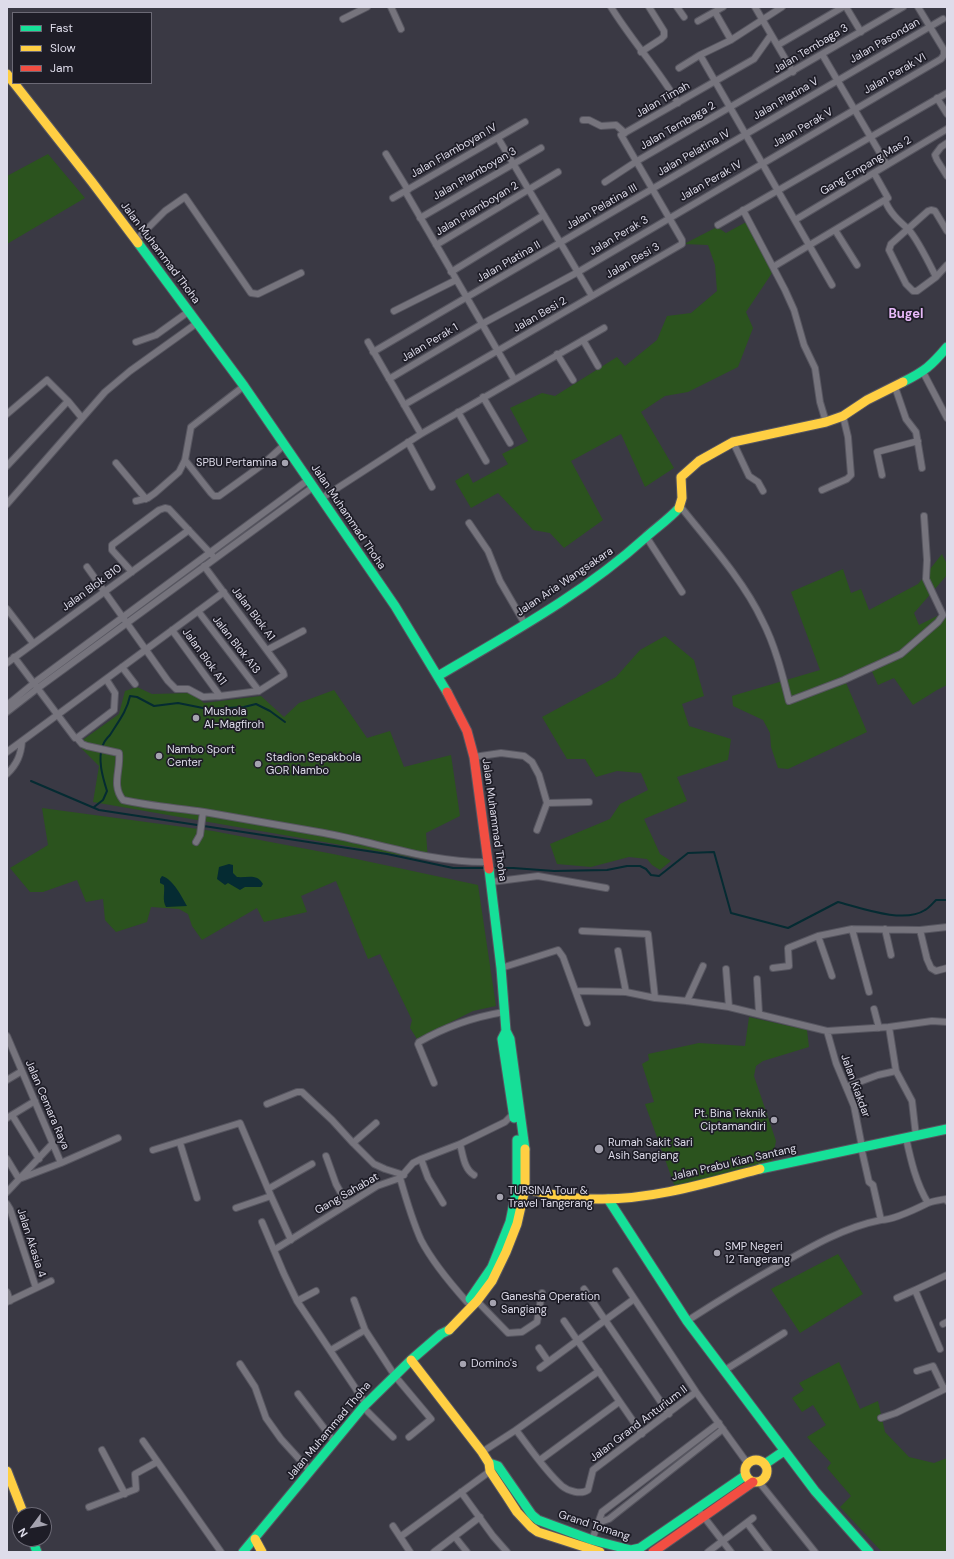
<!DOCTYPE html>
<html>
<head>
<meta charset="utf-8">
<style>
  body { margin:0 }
  #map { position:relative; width:954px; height:1559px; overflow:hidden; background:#3a3944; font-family:"DM Sans",sans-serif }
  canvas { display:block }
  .frame { position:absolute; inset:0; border:8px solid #dedcea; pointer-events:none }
  .legend { position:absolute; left:12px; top:12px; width:140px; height:72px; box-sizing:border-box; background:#1e1d27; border:1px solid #6b6975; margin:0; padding:5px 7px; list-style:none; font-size:12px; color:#dedcea }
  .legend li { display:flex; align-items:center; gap:8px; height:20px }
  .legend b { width:20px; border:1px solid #6b6975 }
  .north { position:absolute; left:12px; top:1507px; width:40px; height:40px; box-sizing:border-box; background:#1e1d27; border:1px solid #6b6975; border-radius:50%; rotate:238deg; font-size:11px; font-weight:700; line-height:16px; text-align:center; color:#dedcea }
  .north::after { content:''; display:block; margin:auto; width:14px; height:18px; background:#a5a3b0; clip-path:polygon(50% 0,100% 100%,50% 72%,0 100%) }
</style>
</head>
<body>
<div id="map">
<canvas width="954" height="1559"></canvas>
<div class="frame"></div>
<ul class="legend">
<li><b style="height:5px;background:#16e098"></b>Fast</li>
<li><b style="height:5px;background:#ffcf43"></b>Slow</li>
<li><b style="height:5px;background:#f24e42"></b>Jam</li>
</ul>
<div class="north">N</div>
</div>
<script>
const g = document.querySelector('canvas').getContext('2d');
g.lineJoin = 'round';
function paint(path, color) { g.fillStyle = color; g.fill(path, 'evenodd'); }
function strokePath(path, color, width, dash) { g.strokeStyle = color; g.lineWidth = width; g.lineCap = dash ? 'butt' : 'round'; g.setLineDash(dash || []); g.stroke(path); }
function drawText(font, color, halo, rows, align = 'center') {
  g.font = font + ' "DM Sans",sans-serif'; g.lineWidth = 3.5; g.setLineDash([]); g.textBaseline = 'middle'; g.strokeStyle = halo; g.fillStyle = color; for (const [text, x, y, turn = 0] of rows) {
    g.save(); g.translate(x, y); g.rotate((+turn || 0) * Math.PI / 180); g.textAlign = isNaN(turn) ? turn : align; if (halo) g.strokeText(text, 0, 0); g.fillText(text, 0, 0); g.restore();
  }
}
paint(new Path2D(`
  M48,154L85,198L7,244V176Z
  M748,221L772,273L746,312L753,328L738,367L688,392L665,396L641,412L674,468L645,487L621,434L571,461L603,520L564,548L550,533L533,530L498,493L471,508L455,481L468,473L473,483L508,464L502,454L528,441L510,408L542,393L555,396L617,357L625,366L657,340L667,316L691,313L717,291L715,265L708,245L684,244L717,227L726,233Z
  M942,554L947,564V575L914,613L919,625L947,611V685L937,690L913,705L894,678L878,685L870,667L844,678L867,732L788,769L778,768L771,747L770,733L763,720L733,706L732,696L820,670L791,592L843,569L851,593L861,589L869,610L918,584Z
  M665,636L694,660L704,696L682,704L689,726L731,739L728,760L677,777L687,801L644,819L660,854L671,861L660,870L652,865L647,859L629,857L591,867L557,864L550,844L610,819L620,804L648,790L641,773L617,771L596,777L585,759H567L542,717L616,677L640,650Z
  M137,687L152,694L192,693L204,703L261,696L284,717L299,703L334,690L367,738L390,731L404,767L451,755L460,816L426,833L428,860L93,802L99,766L77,744L119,714L125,691Z
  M42,808L213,831L333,854L478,885L496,1006L473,1011L417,1039L410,1028L412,1020L380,954L368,959L336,881L301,896L307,912L264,922L257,908L202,940L192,926L188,914L179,909L151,907L147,922L116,932L105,920L103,899L86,902L77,880L43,892H30L10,868L48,845Z
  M749,1017L807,1030L809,1047L763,1061L756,1066L754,1076L776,1141L772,1161L675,1187L645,1104L654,1102L642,1064L649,1060L648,1054L699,1043L745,1046Z
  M838,1254L863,1294L800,1333L771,1289Z
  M839,1362L860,1409L878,1401L885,1432L909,1457L934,1463L947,1458V1552H882L840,1507L851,1496L827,1468L831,1463L807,1437L826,1425L813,1405L802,1412L792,1398L804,1390L799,1383Z`), '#2b531e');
paint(new Path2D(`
  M229,864L233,865V873L237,877C247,878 257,873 263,884L261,887H245L240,890L228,883L225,885L217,879L219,867Z
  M162,876C173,879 182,897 187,906L166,907C162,900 165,893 164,885L160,883V879Z`), '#052b32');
strokePath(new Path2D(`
  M31,781L99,810L387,854L453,868H485
  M94,807L103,800L107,791C103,778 97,759 103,745C104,742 107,738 110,735C118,722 127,711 130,696L137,697L154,706L178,703L208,709L244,707L256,704L270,711L285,722
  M492,868H513L554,871L607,870L627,866H640L646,869L651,875L659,876L688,853L714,852L731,913L788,928L838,902C861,908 904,924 925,910C929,908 933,903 936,900H947`), '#052b32', 2);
const street = new Path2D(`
  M391,7L401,29
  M611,7C632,41 658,69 678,103
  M677,7L684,17
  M755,7L793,72
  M846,7L861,32
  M715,12L731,40
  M343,19L367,7
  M698,21L723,7
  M778,45L843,7
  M641,52L661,39L664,36V31L649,7
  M822,54L887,165
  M700,55L832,285
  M679,68L700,55L731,40L782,7
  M937,98L947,114
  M583,120H589L601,126L616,125L625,133
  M498,138L592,296
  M947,143L941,147L935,155L937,160L947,176
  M386,154L408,190
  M605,182L637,161L903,7
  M405,191L514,379
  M393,198L525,122
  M885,200C889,212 899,221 908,229C917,238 930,265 936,277
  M743,210L785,290L794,310L804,345L815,368L820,402L826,422
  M420,218L541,148
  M795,220L947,129
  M718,225L947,93
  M835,230L857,265
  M947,231L935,211L931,210L928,211L891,244L889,250L906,284L913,291H917L936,277L947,265
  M135,241L165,211L185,197L251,293L258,294L301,273
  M436,245L558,172
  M773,267L888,198L874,173
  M451,272L544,215
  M394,311L456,280
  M583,340L598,366
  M136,342L156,335L188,312
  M368,342L421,434
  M373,352L943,19
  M557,354L573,380
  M923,372L947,418
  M389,379L482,324L578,272L941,59L944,55V50L918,7
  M895,387L906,419L916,432L922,468
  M483,397L510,443
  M404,405L682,244V240L621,135L754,59L771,35
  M458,412L486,461
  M7,414L47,380L68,401
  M408,442L432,487
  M733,442L749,476L758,482L763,491
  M185,460L211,493L214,496H219L262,465L284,445
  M116,463L146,499
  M7,466L68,401L82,418
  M882,475L877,452L918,441
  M822,490L847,479L851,475L848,437L843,416
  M322,498L421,434L604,328
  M136,501L148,498L155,493L179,472L185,460L191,427L244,386
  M7,504L105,392L130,371L197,323
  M680,506C707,540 744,581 762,620C775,645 782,673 789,701L844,680L901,654L938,622L943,615L926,579L927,560L924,516
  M469,523L488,551L500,581L525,624
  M647,538L682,592
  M87,567L168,681L176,689H188L203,697L220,696L259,691L284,675L283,672L204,566
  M132,572L112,550V545L159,510L165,508L169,509L212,555
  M7,609L33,643
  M198,611L259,691
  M172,630L220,696
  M267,650L303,631
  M14,657L75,738H77L82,744L87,746L119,753C121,770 111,785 123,800C149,806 177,808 204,812C244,819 284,826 324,833C379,843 431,863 488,862
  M7,663L189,530
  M122,667L135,684
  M7,705L34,683L308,480
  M7,712L38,688L313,487
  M77,738L114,710L115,693L106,679
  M7,752L224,592
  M474,757L501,753L524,756L532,762L539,775L547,803L537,830
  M7,774C17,764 21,755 22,741
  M547,803L589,802
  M196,842L200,835L203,812
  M491,882L538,876L606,888
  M852,929L869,992
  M885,929L891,955
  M920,930L927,959L931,968L936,971L947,968
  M582,931L648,934L655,998
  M818,936L832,976
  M618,951L626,992
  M501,968L558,950L563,957L587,1023
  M773,968L789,966L788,948L818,936L852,929L920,930L947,927
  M726,969L729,1007
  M757,979L759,1013
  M576,991L626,992L655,998L687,1001L729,1007L827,1031L889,1027L932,1021L947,1022
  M687,1001L703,966
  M874,1009L879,1028
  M889,1027L896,1071L912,1101L916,1136
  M827,1031L836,1063L854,1106L862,1147
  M7,1036L61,1163L19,1179L7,1159
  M7,1080L22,1071
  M434,1083L418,1044L419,1042C445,1027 474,1017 504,1012
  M846,1087L878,1075L896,1071
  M267,1104L297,1092H302L332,1120L353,1143L374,1164L385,1169L404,1175
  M12,1115L39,1159
  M7,1118L35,1101
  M906,1138C911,1161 916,1183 928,1203
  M180,1143L197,1198
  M353,1143L376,1123
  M460,1144C463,1155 464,1169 474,1175
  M153,1150L240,1123L271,1196L291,1240
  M326,1156L336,1184L347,1204
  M421,1159L428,1178L443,1203
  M61,1163L118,1138
  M400,1178C406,1199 412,1220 421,1240C433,1263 450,1283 467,1302
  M268,1189L312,1164
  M7,1192L52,1144
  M7,1204L10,1209L36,1288
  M236,1208L271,1196
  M881,1220C894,1220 916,1209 928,1203C933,1201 940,1200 946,1199L947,1201
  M262,1222L284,1274L297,1301L366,1404
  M274,1250L377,1186L400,1178L413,1163L421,1159L460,1144L505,1122L513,1114
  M616,1271L696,1392L748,1464
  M584,1289L669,1414
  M7,1292L10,1301
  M897,1298L915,1290
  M354,1300L365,1330L395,1376L431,1419L409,1437
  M297,1301L316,1291
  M477,1301L508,1333L522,1332L537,1322L542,1293
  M7,1302L51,1281
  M564,1321L642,1434
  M687,1321C718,1301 749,1282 781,1264C812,1246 845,1227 881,1220L873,1185L869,1182L861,1147
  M943,1324L947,1322
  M539,1348L548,1361
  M940,1349L915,1290L947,1275
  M331,1350L365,1330
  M240,1364L255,1387L266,1418L281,1439L310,1471
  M540,1368L634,1299
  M725,1370L784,1333
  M917,1371L933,1366L944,1389
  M298,1394L334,1441
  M363,1407L393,1437
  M881,1418L896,1413L947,1388
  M516,1430C529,1447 546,1472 562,1486C568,1491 581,1495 588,1490L593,1470L696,1392
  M143,1441L221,1552
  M102,1450L125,1494
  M482,1452L516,1430L599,1371
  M540,1460L619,1402
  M759,1482L815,1552
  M461,1492L493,1536L507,1552
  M89,1507L136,1489L135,1474L157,1462
  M697,1508L731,1552
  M598,1523L609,1519L723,1429
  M747,1523L769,1552
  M393,1526L410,1552
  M400,1537L493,1469
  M455,1537L467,1552
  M592,1540L602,1512L719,1423
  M434,1552L480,1517
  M708,1552L753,1518`);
const fast = new Path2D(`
  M138,243L244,386L395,606L447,692
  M903,382C925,371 931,366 947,347
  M438,676C509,634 583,594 645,538C656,528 669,519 679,508
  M489,869L501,968L506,1031L510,1039L525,1149
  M506,1031L502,1039L514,1118
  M760,1169L947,1129
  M608,1199L687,1321L815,1491L869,1552
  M470,1299L492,1267L510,1222L517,1188V1140
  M489,1463L498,1466L532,1515L538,1520L592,1540L631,1550L640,1548L746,1475
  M765,1464L784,1451
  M32,1539L37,1552
  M243,1552L363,1407L411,1360L441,1334L449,1330`);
const slow = new Path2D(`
  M7,74L13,82
  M14,83L92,182L138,243
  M679,508L682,498L681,477L699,461L733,442L826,422L843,416L867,400L903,382
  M525,1189C549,1194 573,1199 598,1199C652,1200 707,1183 760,1169
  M449,1330L477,1301L492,1281L506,1252L517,1224L525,1189V1149
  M411,1360L482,1452L489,1463L490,1471L506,1495L517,1512L531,1527L538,1532L600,1552
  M745 1471a11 11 0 1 1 22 0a11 11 0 1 1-22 0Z
  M7,1471L24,1515
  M255,1539L262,1552`);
const jam = new Path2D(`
  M447,692L467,731L474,757L489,869
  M653,1552L753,1482`);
strokePath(street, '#575660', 8);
strokePath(fast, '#575660', 11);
strokePath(slow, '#575660', 11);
strokePath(jam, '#575660', 11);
strokePath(street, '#76747d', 6);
strokePath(fast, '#16e098', 9);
strokePath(slow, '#ffcf43', 9);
strokePath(jam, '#f24e42', 9);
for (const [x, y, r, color] of [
  [285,463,4,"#a5a3b0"],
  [196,718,4,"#a5a3b0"],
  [159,756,4,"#a5a3b0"],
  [258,764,4,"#a5a3b0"],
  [774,1120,4,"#a5a3b0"],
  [599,1149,5,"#a5a3b0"],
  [500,1197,4,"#a5a3b0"],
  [717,1253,4,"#a5a3b0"],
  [493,1303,4,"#a5a3b0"],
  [463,1364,4,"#a5a3b0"]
]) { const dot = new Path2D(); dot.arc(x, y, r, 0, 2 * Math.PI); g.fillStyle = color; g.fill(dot); strokePath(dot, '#1e1d27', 1.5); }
drawText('11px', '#dedcea', '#1e1d27', [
  ["Jalan Pasondan",885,41,-30],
  ["Jalan Tembaga 3",811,49,-31],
  ["Jalan Perak VI",895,74,-30],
  ["Jalan Platina V",786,99,-30],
  ["Jalan Timah",663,100,-30],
  ["Jalan Tembaga 2",678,126,-30],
  ["Jalan Perak V",803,128,-30],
  ["Jalan Flamboyan IV",454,151,-30],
  ["Jalan Pelatina IV",694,153,-30],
  ["Gang Empang Mas 2",866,166,-31],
  ["Jalan Plamboyan 3",475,174,-30],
  ["Jalan Perak IV",711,181,-30],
  ["Jalan Pelatina III",602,207,-30],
  ["Jalan Plamboyan 2",477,209,-31],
  ["Jalan Perak 3",619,236,-31],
  ["Jalan Muhammad Thoha",160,253,53],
  ["Jalan Besi 3",633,261,-30],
  ["Jalan Platina II",509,262,-30],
  ["Jalan Besi 2",540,315,-30],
  ["Jalan Perak 1",430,343,-31],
  ["Jalan Muhammad Thoha",348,517,56],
  ["Jalan Aria Wangsakara",565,582,-34],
  ["Jalan Blok B10",92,588,-36],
  ["Jalan Blok A1",253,614,53],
  ["Jalan Blok A13",236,645,52],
  ["Jalan Blok A11",204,657,54],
  ["Jalan Muhammad Thoha",494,820,82],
  ["Jalan Kiakdar",855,1086,70],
  ["Jalan Cemara Raya",47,1105,67],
  ["Jalan Prabu Kian Santang",734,1163,-13],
  ["Gang Sahabat",347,1194,-30],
  ["Jalan Akasia 4",31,1243,72],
  ["Jalan Grand Anturium II",639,1424,-37],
  ["Jalan Muhammad Thoha",329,1431,-50],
  ["Grand Tomang",594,1526,18]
]);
drawText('11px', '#dedcea', '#1e1d27', [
  ["SPBU Pertamina",277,463,"right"],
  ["Mushola",204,712],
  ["Al-Magfiroh",204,725],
  ["Nambo Sport",167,750],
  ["Center",167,763],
  ["Stadion Sepakbola",266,758],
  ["GOR Nambo",266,771],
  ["Pt. Bina Teknik",766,1114,"right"],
  ["Ciptamandiri",766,1127,"right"],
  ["Rumah Sakit Sari",608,1143],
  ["Asih Sangiang",608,1156],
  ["TURSINA Tour &",508,1191],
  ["Travel Tangerang",508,1204],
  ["SMP Negeri",725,1247],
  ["12 Tangerang",725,1260],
  ["Ganesha Operation",501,1297],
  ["Sangiang",501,1310],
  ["Domino's",471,1364]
], 'left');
drawText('bold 13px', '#e8b9f9', '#1e1d27', [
  ["Bugel",906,315]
]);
</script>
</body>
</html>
